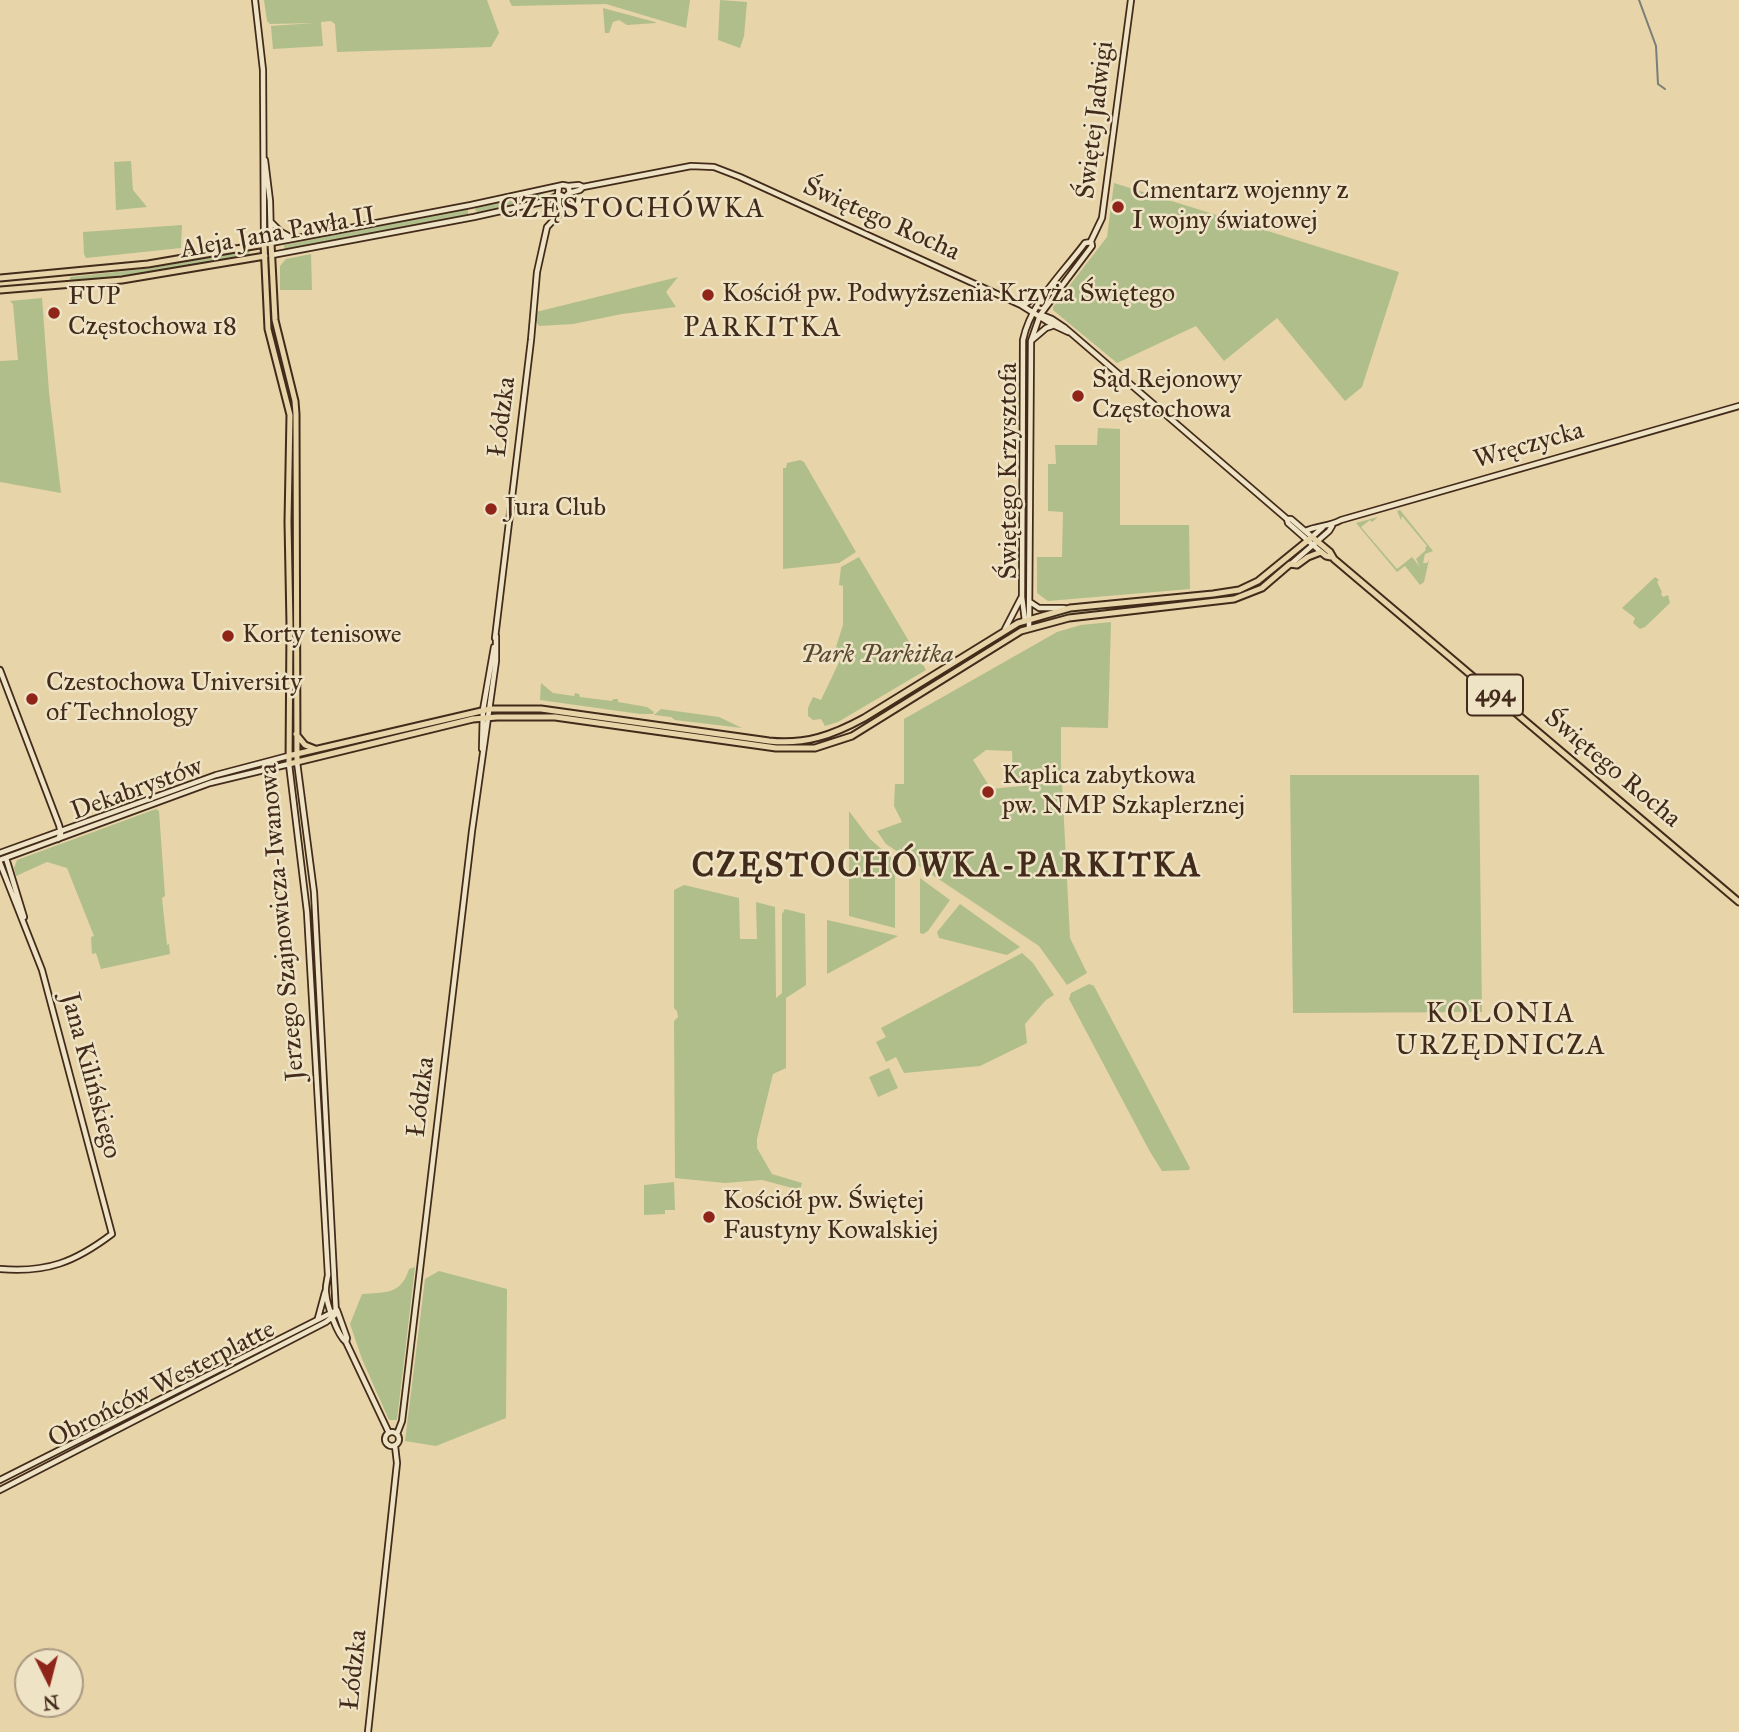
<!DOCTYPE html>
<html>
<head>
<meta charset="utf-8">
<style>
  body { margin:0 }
  #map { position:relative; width:1739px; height:1732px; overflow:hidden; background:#e7d4a8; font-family:"IM FELL Great Primer",serif }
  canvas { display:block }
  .north { position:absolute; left:14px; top:1648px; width:70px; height:70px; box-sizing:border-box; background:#efe3c6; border:2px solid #aa9982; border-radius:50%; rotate:174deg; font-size:19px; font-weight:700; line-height:28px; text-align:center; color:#432b1b }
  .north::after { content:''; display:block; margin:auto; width:24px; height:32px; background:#8f2418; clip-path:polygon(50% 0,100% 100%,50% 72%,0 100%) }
</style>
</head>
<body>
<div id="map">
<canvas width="1739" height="1732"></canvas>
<div class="north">N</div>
</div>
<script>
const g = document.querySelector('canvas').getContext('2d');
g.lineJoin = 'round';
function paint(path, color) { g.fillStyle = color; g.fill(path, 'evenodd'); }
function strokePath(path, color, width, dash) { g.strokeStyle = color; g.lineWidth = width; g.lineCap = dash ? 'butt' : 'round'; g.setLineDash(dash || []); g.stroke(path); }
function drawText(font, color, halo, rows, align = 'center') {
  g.font = font + ' "IM FELL Great Primer",serif'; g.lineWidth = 5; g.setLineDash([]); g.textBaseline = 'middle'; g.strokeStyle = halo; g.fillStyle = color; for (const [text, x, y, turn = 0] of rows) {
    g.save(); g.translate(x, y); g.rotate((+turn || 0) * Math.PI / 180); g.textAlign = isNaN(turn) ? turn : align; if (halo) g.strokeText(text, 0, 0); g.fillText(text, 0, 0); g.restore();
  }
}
paint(new Path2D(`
  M264,0H487L499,33L491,47L337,52L335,24L331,21L321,22L323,46L273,49L271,26L314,23L270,24L267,21Z
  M509,0H690L686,28L606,4L512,6Z
  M720,0L747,2L744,36L740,48L718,40Z
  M603,8L655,22L656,23L627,25L619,20L613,22L609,33H605Z
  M114,159V162L131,161L133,190L147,207L116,210Z
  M1114,183L1399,272L1362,387L1345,401L1277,318L1224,361L1196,326L1117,363L1053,310V307L1107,237Z
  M542,191L544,199L478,214L475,209L476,207Z
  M465,209L468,210V216L285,251L284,245Z
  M182,225L181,248L86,258L84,254L83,232Z
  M249,250L250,255L168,270L70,282V277L152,268Z
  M311,254L312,290H280V266L286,259Z
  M678,277L666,292L676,307L622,314L573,324L539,326L535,320L536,312Z
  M42,298L49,392L61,493L0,482V361L18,360L13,304L10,301Z
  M1098,428L1120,429V525H1189L1190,589L1048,601L1037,593V557H1062L1063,512L1048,511V464H1056L1055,445H1097Z
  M800,460L804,462L856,552L839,563L783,569V468H786L787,463Z
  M1400,510L1433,551L1425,554L1423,563H1427L1429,560L1424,582L1420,585L1405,566L1397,572L1356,523L1378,517L1372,522L1370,520L1361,527L1397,569L1412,557L1420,567L1416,559L1426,550L1425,548L1427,546L1402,516L1401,520L1397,511Z
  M859,557L926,670L838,722L825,726L821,719L813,720L808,716V708L813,697L821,700L841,658L835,650L843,625V586L839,585L841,567Z
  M1655,577L1659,580L1657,582L1662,592L1661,594L1663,597L1668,595L1670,603L1645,627L1640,629L1633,623L1635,618L1622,608Z
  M1246,590L1248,592L1234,597L1043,620V617C1109,601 1180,608 1246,590Z
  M1111,622L1108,728L1061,727V775L1013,781L1012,751L986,750L973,760L991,789L1062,782L1070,938L1087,973L1067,985L1039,946L886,844L877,831L902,822L894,806L895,784H904V719L1057,632L1081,625Z
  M541,683L553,693L574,696L575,693L579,694L580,697L612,701L613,699H618V702L647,707L654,712L653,714H640L540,700Z
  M661,709L719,717L742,728L675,720L671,717L654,715Z
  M1290,775H1479L1482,1012L1293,1013Z
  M156,809L159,811L165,896L162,898L167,945L169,944L170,954L101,969L96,953L92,954L91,937L94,936L67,868L47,862L16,876L14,868L17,860Z
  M849,811L870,839L895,861V928L849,916Z
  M920,878L950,900L928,931L923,934L920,933Z
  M684,885L739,898L740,939H757L756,902L775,907L776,998L782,993V914L785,909L805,914L806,985L786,998V1068L773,1074L757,1139V1148L772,1174L802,1183L800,1190L762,1180L725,1183L675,1178L674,1021L678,1017L677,1011L674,1008V890Z
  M960,904L1020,947L1007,955L939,938L937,932Z
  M827,920L898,936L827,974Z
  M1022,953L1033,963L1054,995L1046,1000L1025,1024L1027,1043L980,1066L904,1073L896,1057L886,1062L876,1042L886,1037L881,1028Z
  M1089,984L1094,986L1190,1168L1189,1170L1162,1171L1149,1150L1069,999L1071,993Z
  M889,1068L898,1088L878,1097L869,1077Z
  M674,1182L675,1210H665V1214L644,1215V1185Z
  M415,1267L397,1420H389L362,1359L350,1324L362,1294C386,1292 401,1295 409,1269Z
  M439,1271L507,1289L506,1418L436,1446L405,1441L425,1279Z`), '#b0be8b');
strokePath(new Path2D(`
  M1639,0L1656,46L1658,84L1665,89`), '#797e77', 2);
const secondary = new Path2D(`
  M255,0L263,70L264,244
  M265,160L270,201L271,243L471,205L563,185L568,186
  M559,186L558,194L565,197L570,192L568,186
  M568,186L579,185L583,187L691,166L714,167L740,177L1021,305L1053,325L1068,332
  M569,193L580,190L583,187
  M272,223L281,232L292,238
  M272,255L474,217L546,201L559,195V205L561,210
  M1023,306L1041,292L1047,291
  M1042,315L1052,319L1064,327L1287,519H1291L1312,537L1323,527
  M1032,340L1046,328L1052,326
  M1287,519L1288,523L1321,552
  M1305,531C1318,525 1328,527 1341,520L1739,406
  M1291,564L1329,531L1332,526
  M1030,602L1039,608H1064
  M1025,621L1022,597L1023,340C1031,302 1062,274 1085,243L1091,242
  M1029,628L1031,341L1040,315L1092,246L1091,241L1102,218L1131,0
  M1005,629L1021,598
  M495,638L531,340L537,272L547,227L565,208L568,195
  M0,670L59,825L61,833L58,839
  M482,749L483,710L494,647
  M0,853L216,775L288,756
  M6,858L24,917
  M0,860L210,783L289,764L307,912L328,1275C327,1281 325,1288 326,1293C327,1305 337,1335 346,1342L389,1433
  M0,863L42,970L112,1234C75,1262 47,1273 0,1269
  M318,1318L325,1292
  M385 1439a7 7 0 1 1 14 0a7 7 0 1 1-14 0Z
  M397,1434L402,1421L472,831L496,661V636
  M0,1480L337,1310L347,1338L346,1342
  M0,1490L326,1322L336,1314L314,892L297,762
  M368,1732L397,1463L395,1446`);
const primary = new Path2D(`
  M264,244L268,329L290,415L288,522L290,625L289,764L473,719L497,717H555L776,748H815L852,736L1021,631L1069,618L1234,599L1262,588L1290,564L1297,565L1308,557L1321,552L1326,556L1331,557
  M0,278L148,264L271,243L275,320L295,401L296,414L297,762
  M0,290L122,280L265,256
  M296,734L305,745L315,749
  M288,756L490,709H541L769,741C805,745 833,735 864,718L1018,623L1070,608L1213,594L1239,590L1258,581L1312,537L1330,552L1334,559L1739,902`);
strokePath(secondary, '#432b1b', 8);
strokePath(primary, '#432b1b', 9);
strokePath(secondary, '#efe3c6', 4.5);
strokePath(primary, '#e7d4a8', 5);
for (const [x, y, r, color] of [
  [1118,207,7,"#8f2418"],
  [708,295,7,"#8f2418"],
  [54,313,7,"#8f2418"],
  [1078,396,7,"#8f2418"],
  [491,509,7,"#8f2418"],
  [228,636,7,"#8f2418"],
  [32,699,7,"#8f2418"],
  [988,792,7,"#8f2418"],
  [709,1217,7,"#8f2418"]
]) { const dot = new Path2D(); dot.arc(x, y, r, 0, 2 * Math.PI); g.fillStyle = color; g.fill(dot); strokePath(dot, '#efe3c6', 2.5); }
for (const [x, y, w] of [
  [1495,695,56]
]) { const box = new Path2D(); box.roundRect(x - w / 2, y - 20.5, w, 41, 5); g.fillStyle = '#efe3c6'; g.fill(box); strokePath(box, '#432b1b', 2); }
drawText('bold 24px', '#432b1b', null, [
  ["494",1495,695]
]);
drawText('26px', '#432b1b', '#efe3c6', [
  ["Świętej Jadwigi",1096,120,-83],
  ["Świętego Rocha",881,220,24],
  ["Aleja Jana Pawła II",278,234,-10],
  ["Łódzka",503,417,-83],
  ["Wręczycka",1529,446,-16],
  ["Świętego Krzysztofa",1010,471,-90],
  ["Świętego Rocha",1612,769,40],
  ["Dekabrystów",137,790,-20],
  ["Jerzego Szajnowicza-Iwanowa",283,922,-95],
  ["Jana Kilińskiego",90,1076,75],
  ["Łódzka",422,1097,-83],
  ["Obrońców Westerplatte",162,1385,-27],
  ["Łódzka",355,1670,-84]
]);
drawText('26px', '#432b1b', '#efe3c6', [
  ["Cmentarz wojenny z",1132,192],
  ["I wojny światowej",1132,222],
  ["Kościół pw. Podwyższenia Krzyża Świętego",722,295],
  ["FUP",68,298],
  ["Częstochowa 18",68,328],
  ["Sąd Rejonowy",1092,381],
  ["Częstochowa",1092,411],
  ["Jura Club",505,509],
  ["Korty tenisowe",242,636],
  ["Czestochowa University",46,684],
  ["of Technology",46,714],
  ["Kaplica zabytkowa",1002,777],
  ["pw. NMP Szkaplerznej",1002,807],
  ["Kościół pw. Świętej",723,1202],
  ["Faustyny Kowalskiej",723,1232]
], 'left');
drawText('italic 26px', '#594831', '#efe3c6', [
  ["Park Parkitka",877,656]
]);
g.letterSpacing = '2px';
drawText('28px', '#432b1b', '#efe3c6', [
  ["CZĘSTOCHÓWKA",633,210],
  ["PARKITKA",763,329],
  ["KOLONIA",1501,1015],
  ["URZĘDNICZA",1501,1047]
]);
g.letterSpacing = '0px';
g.letterSpacing = '2px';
drawText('bold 33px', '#432b1b', '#efe3c6', [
  ["CZĘSTOCHÓWKA-PARKITKA",947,868]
]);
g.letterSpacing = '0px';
</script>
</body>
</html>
